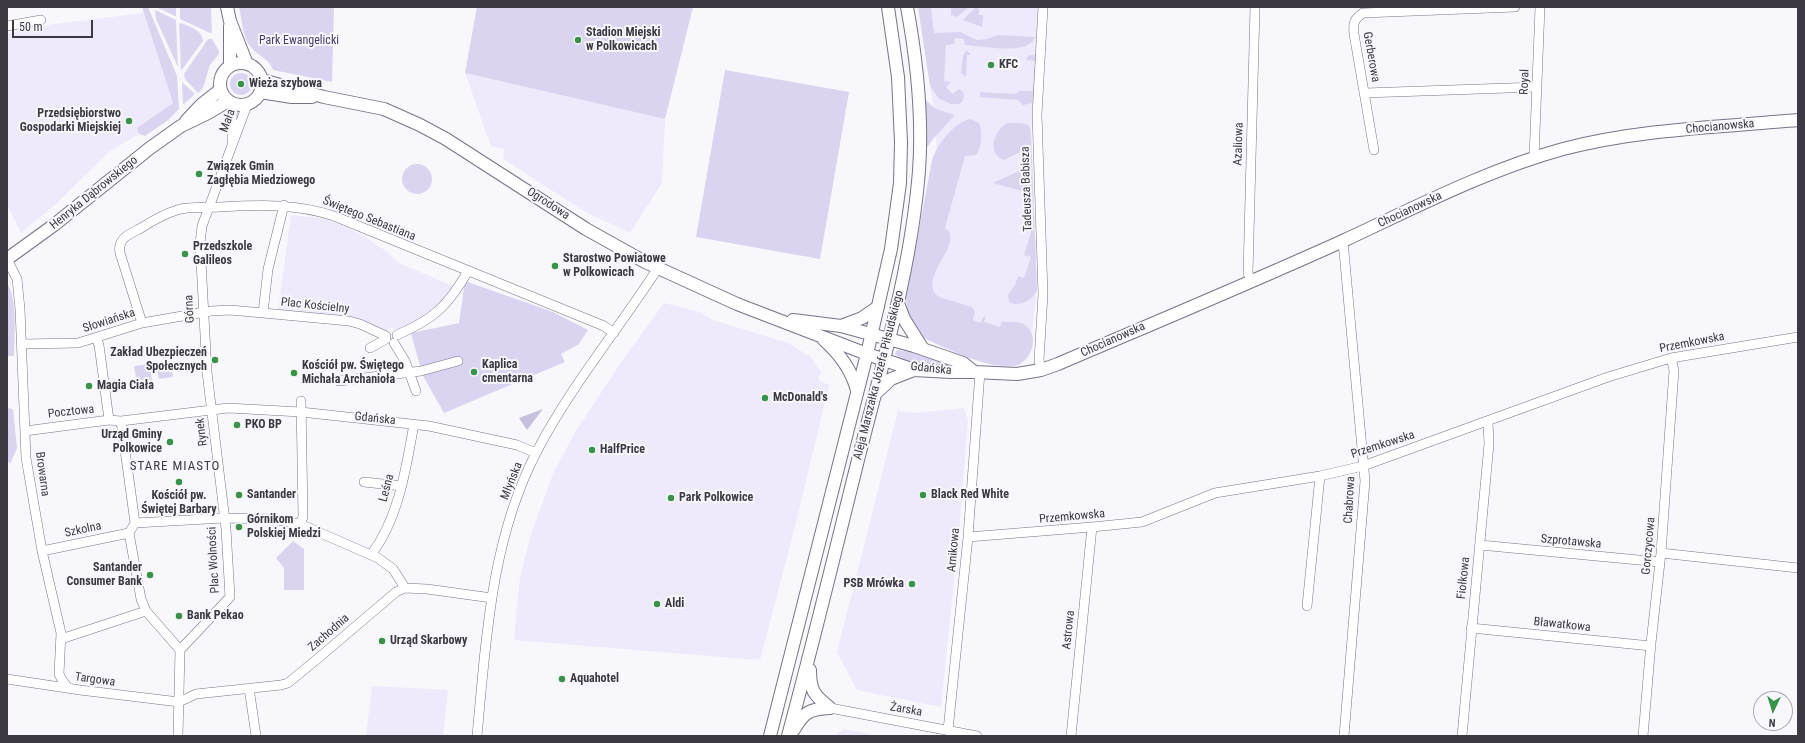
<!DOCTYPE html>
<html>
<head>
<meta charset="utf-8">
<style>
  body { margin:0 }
  #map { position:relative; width:1805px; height:743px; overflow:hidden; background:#f8f7fc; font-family:"Roboto Condensed",sans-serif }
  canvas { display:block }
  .frame { position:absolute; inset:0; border:8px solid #3c3942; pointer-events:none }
  .north { position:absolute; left:1753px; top:691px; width:40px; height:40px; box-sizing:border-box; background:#f8f7fc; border:1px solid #adabb2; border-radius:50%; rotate:184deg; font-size:11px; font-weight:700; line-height:16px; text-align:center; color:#3c3942 }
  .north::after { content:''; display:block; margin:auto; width:14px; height:18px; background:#369447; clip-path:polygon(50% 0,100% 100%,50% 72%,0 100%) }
  .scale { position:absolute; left:12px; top:20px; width:81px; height:18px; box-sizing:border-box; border:2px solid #3c3942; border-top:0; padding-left:5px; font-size:12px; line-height:14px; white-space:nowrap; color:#3c3942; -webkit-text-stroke:3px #f8f7fc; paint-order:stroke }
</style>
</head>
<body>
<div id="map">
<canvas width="1805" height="743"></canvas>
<div class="frame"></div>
<div class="north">N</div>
<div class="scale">50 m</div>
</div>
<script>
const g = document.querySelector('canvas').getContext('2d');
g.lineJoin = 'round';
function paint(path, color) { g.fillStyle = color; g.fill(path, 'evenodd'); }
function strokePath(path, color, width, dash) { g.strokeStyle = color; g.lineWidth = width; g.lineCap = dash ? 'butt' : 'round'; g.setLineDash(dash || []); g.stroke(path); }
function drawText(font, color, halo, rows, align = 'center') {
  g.font = font + ' "Roboto Condensed",sans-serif'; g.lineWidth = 4; g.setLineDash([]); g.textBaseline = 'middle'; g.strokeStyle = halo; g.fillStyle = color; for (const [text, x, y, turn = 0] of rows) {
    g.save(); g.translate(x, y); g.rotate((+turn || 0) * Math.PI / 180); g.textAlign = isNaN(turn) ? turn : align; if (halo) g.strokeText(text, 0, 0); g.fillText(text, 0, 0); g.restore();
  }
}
paint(new Path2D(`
  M918,7H1038L1037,49L1031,131L1037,290L1032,332H969L915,286L937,168L935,118Z
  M144,13L173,103L137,128L139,134L110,151L57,203L21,233L7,205V34L55,24Z
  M465,73L665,119L662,183L630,233L584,211L503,159L504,149L491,146Z
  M291,215L321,218L341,225L364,236L389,253L397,262L455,287L445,299L432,311L414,323L397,331L392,328L385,331L278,311Z
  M664,303L700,312L713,320L788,343L811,357L821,373L818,380L829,385L797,519L760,660L514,640L520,578L525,557L531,534L553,474L574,434L618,367Z
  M964,408L968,420L959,532L941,707L857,690L837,652L898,411L916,413Z
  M372,686L448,690L443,736H366Z
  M844,729L879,736H834Z`), '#eeeafc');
paint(new Path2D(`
  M142,7H148L177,76L179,109L167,121L145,136L139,134L137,128L173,103Z
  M156,7H176V16H175Z
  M180,7H211L212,33H210L180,19Z
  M239,7H334L332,82L273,70C269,58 257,56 250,46C242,36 242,19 239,7Z
  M477,7H693L665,119L465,73Z
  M918,7H931L934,33L960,32L977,40L987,39L998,35L1035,37C1030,56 981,46 965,45L964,39L955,38L954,44L946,45L944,81L951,82L946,87L953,94L959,89L963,92L964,97L962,102L959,104H951L939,99L930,86Z
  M951,7H969L957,17L951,15Z
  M976,7L979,9V15H983L982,27L963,20Z
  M155,10L176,20L178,67L156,19Z
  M181,23C191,27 202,30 203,41L181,71L179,24Z
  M208,39H212L219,51V54L210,65L203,88L198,93L185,79L184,74Z
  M967,50L971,55H967L966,77L961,73L963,55Z
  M1029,55H1033L1036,56L1034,100L1032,103L1023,105L1018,100L980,97V92L1015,94L1019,91H1033L1035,61L1026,60Z
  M725,70L849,92L820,259L696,237Z
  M230 84a11 11 0 1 1 22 0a11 11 0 1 1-22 0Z
  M182,82L195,94L184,104H183Z
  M924,99L936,109L955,115L933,139L926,149Z
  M970,119L979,123C983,132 982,148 976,155L965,156L945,228C967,242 915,279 939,297L972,307L975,312L973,320L981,323L983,317H986L984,322L1000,327L1002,321C1011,324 1019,319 1027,327C1040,338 1030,364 1014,366C988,369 949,350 926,339C913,329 907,314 906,298L932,160C937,145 953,123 970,119Z
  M1007,123H1021L1028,125L1031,131L1037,290C1034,300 1018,308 1009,302L1008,295L1015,285L1018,276L1024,278L1031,257L1024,255C1029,239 1038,219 1028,203L1023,201L1025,192L993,183L1030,166L1029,148L1004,160C986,153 994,131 1007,123Z
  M402 179a15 15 0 1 1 30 0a15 15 0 1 1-30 0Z
  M465,281L553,312L588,330L579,344L561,354L565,362L444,413L422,374L411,333L459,323Z
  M7,283C18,300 14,336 14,356H7Z
  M897,350L911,352L941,362L942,364V367C929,365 901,367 895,353Z
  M171,361L173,377L159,379L156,363Z
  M150,364L152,381L137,383L134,366Z
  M7,408L13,409L17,448L10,464L7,460Z
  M293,541L304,549V590H284V568L276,558Z`), '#dbd4f1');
paint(new Path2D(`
  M543,409L527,430L519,418Z`), '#c7bfde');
const street = new Path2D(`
  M7,26L41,20
  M1365,93L1537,87
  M232,141V119L233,104
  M1374,150L1354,34C1353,23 1354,19 1363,13L1515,7
  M1534,158L1540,7
  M1343,241L1365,481L1344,736
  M7,259L17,279L20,309L26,458L42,551L61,633L59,674L62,680L68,688
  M1251,281L1248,273L1255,7
  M263,313L349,321L360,324L386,336
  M142,323L120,253C117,238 130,234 141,228C152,221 164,214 177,210C190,206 206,208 219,207C259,205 296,203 334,216L604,326L614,333
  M397,335C434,319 448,306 468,271
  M96,338L99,345L109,420
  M394,343L405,361L416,391
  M22,344L78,343L142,323L211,311L230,310L263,313L268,269L284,205
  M370,348L386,339
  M1041,370L1039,360L1043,294L1037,115L1043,7
  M339,381L421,371L458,361
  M301,401L303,517L300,524L378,558L393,569L405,588
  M121,421L135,523
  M25,431L109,420L121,421L228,408L301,412L429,426L517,445L536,453
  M364,482L401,486
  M135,523L224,518L273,519L300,524
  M135,523L129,533L141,599L146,611L180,650
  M968,537L1092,527L1142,522L1215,493L1320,476L1363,466L1608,377L1671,358L1798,337
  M1480,545L1660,562
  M42,551L129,533
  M1661,553L1798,568
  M371,555C399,518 406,468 414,424
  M1307,606L1320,476
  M1471,628L1651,646
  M61,639L146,611
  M7,679L80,690L179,702L196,694L281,685L288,683L322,655L396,592L405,588L427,589L492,598
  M249,688L256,736
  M830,708L977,736
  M948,730L968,537L980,372
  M178,736L180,650L230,597L226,529L207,372L200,243L202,226L247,105
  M477,736C486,640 491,540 536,453C570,387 618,330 658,268
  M1071,736L1092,527
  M1462,736L1489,444L1488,422
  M1643,736L1651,643L1661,553L1674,370L1671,358`);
const secondary = new Path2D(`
  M227,7L230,21L247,64
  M230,26V66
  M220 84a21 21 0 1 1 42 0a21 21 0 1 1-42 0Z
  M262,80L324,97L384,109L420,125L446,139L586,229L645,262L737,304L867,354L914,370L951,372H974L1017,374L1041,370L1058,364C1154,323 1250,283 1345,240C1416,207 1487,170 1563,149C1639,129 1720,127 1798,120
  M260,92L292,97H312
  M186,121L201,105L220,90
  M7,259L54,225L150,148L181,126L208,113L228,101
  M898,303L904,319L923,349
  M793,320L841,326L914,346L963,363L974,372
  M841,326L862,318L878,307
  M824,340C840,354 851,369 857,390
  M875,394L891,379L914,370
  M810,670C810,691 814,695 830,708
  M793,731C804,712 809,709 830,708
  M770,736L867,354L891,249L900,183L901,142L898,77L888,7
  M788,736C813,644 835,552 858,460C882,365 911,270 919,171C923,116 917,61 907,7`);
strokePath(street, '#787387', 10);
strokePath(secondary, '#787387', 14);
strokePath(street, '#fff', 9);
strokePath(secondary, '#fff', 12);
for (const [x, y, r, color] of [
  [578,40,4,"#369447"],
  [991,65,4,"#369447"],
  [241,84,4,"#369447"],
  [129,121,4,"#369447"],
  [199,174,4,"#369447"],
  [185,254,4,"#369447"],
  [555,266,4,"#369447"],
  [215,360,4,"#369447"],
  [474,372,4,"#369447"],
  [294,373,4,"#369447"],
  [89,386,4,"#369447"],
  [765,398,4,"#369447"],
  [237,425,4,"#369447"],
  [170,442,4,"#369447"],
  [592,450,4,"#369447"],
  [179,482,4,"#369447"],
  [239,495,4,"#369447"],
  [923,495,4,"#369447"],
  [671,498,4,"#369447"],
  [239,527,4,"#369447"],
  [150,575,4,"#369447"],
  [912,584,4,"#369447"],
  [657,604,4,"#369447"],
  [179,616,4,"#369447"],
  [382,641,4,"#369447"],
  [562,679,4,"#369447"]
]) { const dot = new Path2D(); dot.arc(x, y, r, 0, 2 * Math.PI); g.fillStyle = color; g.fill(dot); strokePath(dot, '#f8f7fc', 1.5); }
drawText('bold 12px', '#3c3942', '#f8f7fc', [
  ["Stadion Miejski",586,33],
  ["w Polkowicach",586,47],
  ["KFC",999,65],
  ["Wieża szybowa",249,84],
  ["Przedsiębiorstwo",121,114,"right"],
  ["Gospodarki Miejskiej",121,128,"right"],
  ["Związek Gmin",207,167],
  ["Zagłębia Miedziowego",207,181],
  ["Przedszkole",193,247],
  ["Galileos",193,261],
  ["Starostwo Powiatowe",563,259],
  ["w Polkowicach",563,273],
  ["Zakład Ubezpieczeń",207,353,"right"],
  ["Społecznych",207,367,"right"],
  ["Kaplica",482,365],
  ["cmentarna",482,379],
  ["Kościół pw. Świętego",302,366],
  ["Michała Archanioła",302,380],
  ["Magia Ciała",97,386],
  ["McDonald's",773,398],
  ["PKO BP",245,425],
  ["Urząd Gminy",162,435,"right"],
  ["Polkowice",162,449,"right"],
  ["HalfPrice",600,450],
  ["Santander",247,495],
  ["Black Red White",931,495],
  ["Kościół pw.",179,496,"center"],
  ["Świętej Barbary",179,510,"center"],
  ["Park Polkowice",679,498],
  ["Górnikom",247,520],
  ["Polskiej Miedzi",247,534],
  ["Santander",142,568,"right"],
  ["Consumer Bank",142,582,"right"],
  ["PSB Mrówka",904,584,"right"],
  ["Aldi",665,604],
  ["Bank Pekao",187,616],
  ["Urząd Skarbowy",390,641],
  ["Aquahotel",570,679]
], 'left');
drawText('12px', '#4a3c68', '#f8f7fc', [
  ["Park Ewangelicki",299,41]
]);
drawText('12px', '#3c3942', '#f8f7fc', [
  ["Gerberowa",1371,57,80],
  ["Royal",1525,82,-88],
  ["Mała",228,121,-70],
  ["Chocianowska",1720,127,-5],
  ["Azaliowa",1239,144,-88],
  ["Tadeusza Babisza",1027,189,-92],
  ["Henryka Dąbrowskiego",94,193,-39],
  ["Ogrodowa",548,204,33],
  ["Chocianowska",1410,210,-25],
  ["Świętego Sebastiana",369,219,22],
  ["Plac Kościelny",315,306,6],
  ["Górna",190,309,-93],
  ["Słowiańska",109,321,-18],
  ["Chocianowska",1113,340,-24],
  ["Przemkowska",1692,343,-11],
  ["Gdańska",931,369,6],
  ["Aleja Marszałka Józefa Piłsudskiego",879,375,-76],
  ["Pocztowa",71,412,-6],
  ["Gdańska",375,419,6],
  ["Rynek",202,432,-97],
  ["Przemkowska",1383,445,-18],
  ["Browarna",42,474,82],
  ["Młyńska",512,481,-68],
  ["Leśna",387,488,-75],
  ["Chabrowa",1350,500,-87],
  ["Przemkowska",1072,517,-5],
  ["Szkolna",83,530,-12],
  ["Szprotawska",1571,542,5],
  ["Gorczycowa",1649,546,-85],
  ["Arnikowa",954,550,-85],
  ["Plac Wolności",214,560,-93],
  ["Fiołkowa",1464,578,-84],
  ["Bławatkowa",1562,625,6],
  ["Astrowa",1069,630,-84],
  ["Zachodnia",329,633,-41],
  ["Targowa",95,680,8],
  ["Żarska",906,710,10]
]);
g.letterSpacing = '1px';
drawText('13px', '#3c3942', '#f8f7fc', [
  ["STARE MIASTO",175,467]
]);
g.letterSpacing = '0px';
</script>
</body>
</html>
